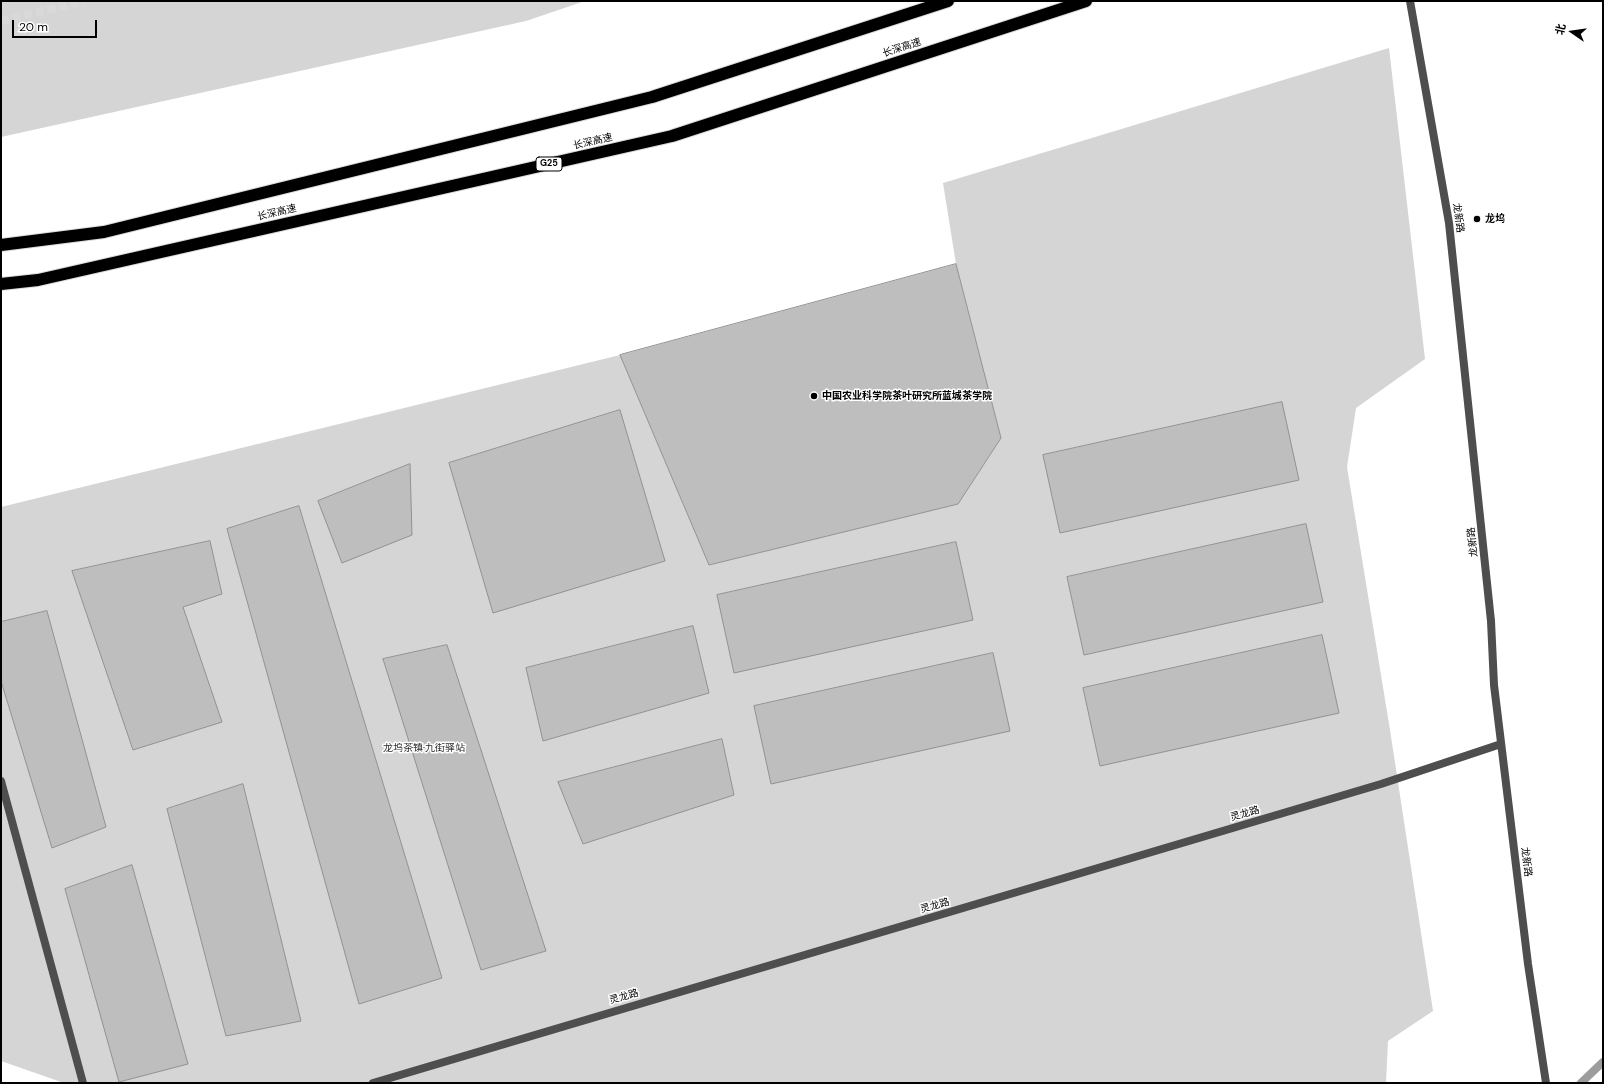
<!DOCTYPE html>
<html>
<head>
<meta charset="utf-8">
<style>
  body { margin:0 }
  #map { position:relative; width:1604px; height:1084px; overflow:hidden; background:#fff; font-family:"DM Sans","Noto Sans SC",sans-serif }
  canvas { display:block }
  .frame { position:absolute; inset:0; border:2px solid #000; pointer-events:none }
  .north { position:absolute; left:1552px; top:12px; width:40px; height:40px; -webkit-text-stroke:3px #fff; paint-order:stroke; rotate:283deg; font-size:11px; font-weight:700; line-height:16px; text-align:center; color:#000 }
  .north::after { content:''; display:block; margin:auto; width:14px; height:18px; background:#000; clip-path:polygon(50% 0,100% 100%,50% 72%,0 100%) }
  .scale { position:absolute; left:12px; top:20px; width:85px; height:18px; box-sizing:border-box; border:2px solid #000; border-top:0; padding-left:5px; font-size:12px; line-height:14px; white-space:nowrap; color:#000; -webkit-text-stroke:3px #fff; paint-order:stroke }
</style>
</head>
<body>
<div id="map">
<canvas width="1604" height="1084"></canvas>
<div class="frame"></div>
<div class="north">北</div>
<div class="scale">20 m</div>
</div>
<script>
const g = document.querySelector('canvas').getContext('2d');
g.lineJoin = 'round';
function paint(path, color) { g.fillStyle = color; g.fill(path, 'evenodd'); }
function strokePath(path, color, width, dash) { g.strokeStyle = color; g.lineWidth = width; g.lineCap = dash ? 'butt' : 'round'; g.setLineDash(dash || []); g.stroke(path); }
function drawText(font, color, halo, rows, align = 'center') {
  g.font = font + ' "DM Sans","Noto Sans SC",sans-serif'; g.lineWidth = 3; g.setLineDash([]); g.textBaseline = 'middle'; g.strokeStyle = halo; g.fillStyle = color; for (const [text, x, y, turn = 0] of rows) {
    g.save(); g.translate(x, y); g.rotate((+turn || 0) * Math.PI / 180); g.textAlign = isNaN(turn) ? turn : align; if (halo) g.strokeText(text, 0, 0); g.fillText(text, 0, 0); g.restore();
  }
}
paint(new Path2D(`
  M1,1H585L526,21L1,137Z
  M1389,48L1425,359L1356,408L1347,467L1390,730L1433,1011L1388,1041L1386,1083H64L1,1061V507L620,355L709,565L958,504L1001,438L956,264L943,183Z`), '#d5d5d5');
strokePath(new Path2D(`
  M1581,1083L1603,1062`), '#9c9c9c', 8);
const building = new Path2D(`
  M956,264L1001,438L958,504L709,565L620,355Z
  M1282,402L1299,480L1060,533L1043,455Z
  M620,410L665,561L493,613L449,463Z
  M410,464L412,535L342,563L318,501Z
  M299,506L442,978L359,1004L227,529Z
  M1306,524L1323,602L1084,655L1067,577Z
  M210,541L222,594L183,607L222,722L133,750L72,571Z
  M956,542L973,620L734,673L717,595Z
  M47,611L106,827L52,848L1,681V622Z
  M693,626L709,693L543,741L526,668Z
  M1322,635L1339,713L1100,766L1083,688Z
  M447,645L546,951L481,970L383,659Z
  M993,653L1010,731L771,784L754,706Z
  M722,739L734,795L583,844L558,782Z
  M243,784L301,1021L226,1036L167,809Z
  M132,865L188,1064L119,1082L65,889Z`);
paint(building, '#bebebe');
strokePath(building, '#929292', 1);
strokePath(new Path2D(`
  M1,21L84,1`), '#d9d9d9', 8, [8, 4]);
const motorway = new Path2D(`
  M1,245L104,232L652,97L948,1
  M1,284L38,280L672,136L1086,1`);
strokePath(motorway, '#dbdbdb', 14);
strokePath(new Path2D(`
  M1,781L83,1083`), '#4e4e4e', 8);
strokePath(new Path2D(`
  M1410,1L1449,223L1491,621L1494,685L1528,964L1546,1083
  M373,1083L1381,784L1501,744`), '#4e4e4e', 8);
strokePath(motorway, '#000', 12);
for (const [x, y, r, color] of [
  [1477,219,4,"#000"],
  [814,396,4,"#000"]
]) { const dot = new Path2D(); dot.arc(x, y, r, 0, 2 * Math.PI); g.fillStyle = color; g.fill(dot); strokePath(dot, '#fff', 1.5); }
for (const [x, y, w] of [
  [549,164,26]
]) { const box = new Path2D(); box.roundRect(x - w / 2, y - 7, w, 14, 3); g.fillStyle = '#fff'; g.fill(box); strokePath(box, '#000', 1); }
drawText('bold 9px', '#000', null, [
  ["G25",549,164]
]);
drawText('10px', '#000', '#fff', [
  ["长深高速",902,48,-18],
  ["长深高速",593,142,-13],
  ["长深高速",277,213,-13],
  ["龙新路",1458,218,82],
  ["龙新路",1473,542,-96],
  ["灵龙路",1245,814,-16],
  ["龙新路",1526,862,83],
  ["灵龙路",935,906,-16],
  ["灵龙路",624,997,-16]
]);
drawText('bold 10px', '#000', '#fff', [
  ["龙坞",1485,219],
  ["中国农业科学院茶叶研究所蓝城茶学院",822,396]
], 'left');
drawText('10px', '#2c2c2c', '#fff', [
  ["龙坞茶镇·九街驿站",424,748]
]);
</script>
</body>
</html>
